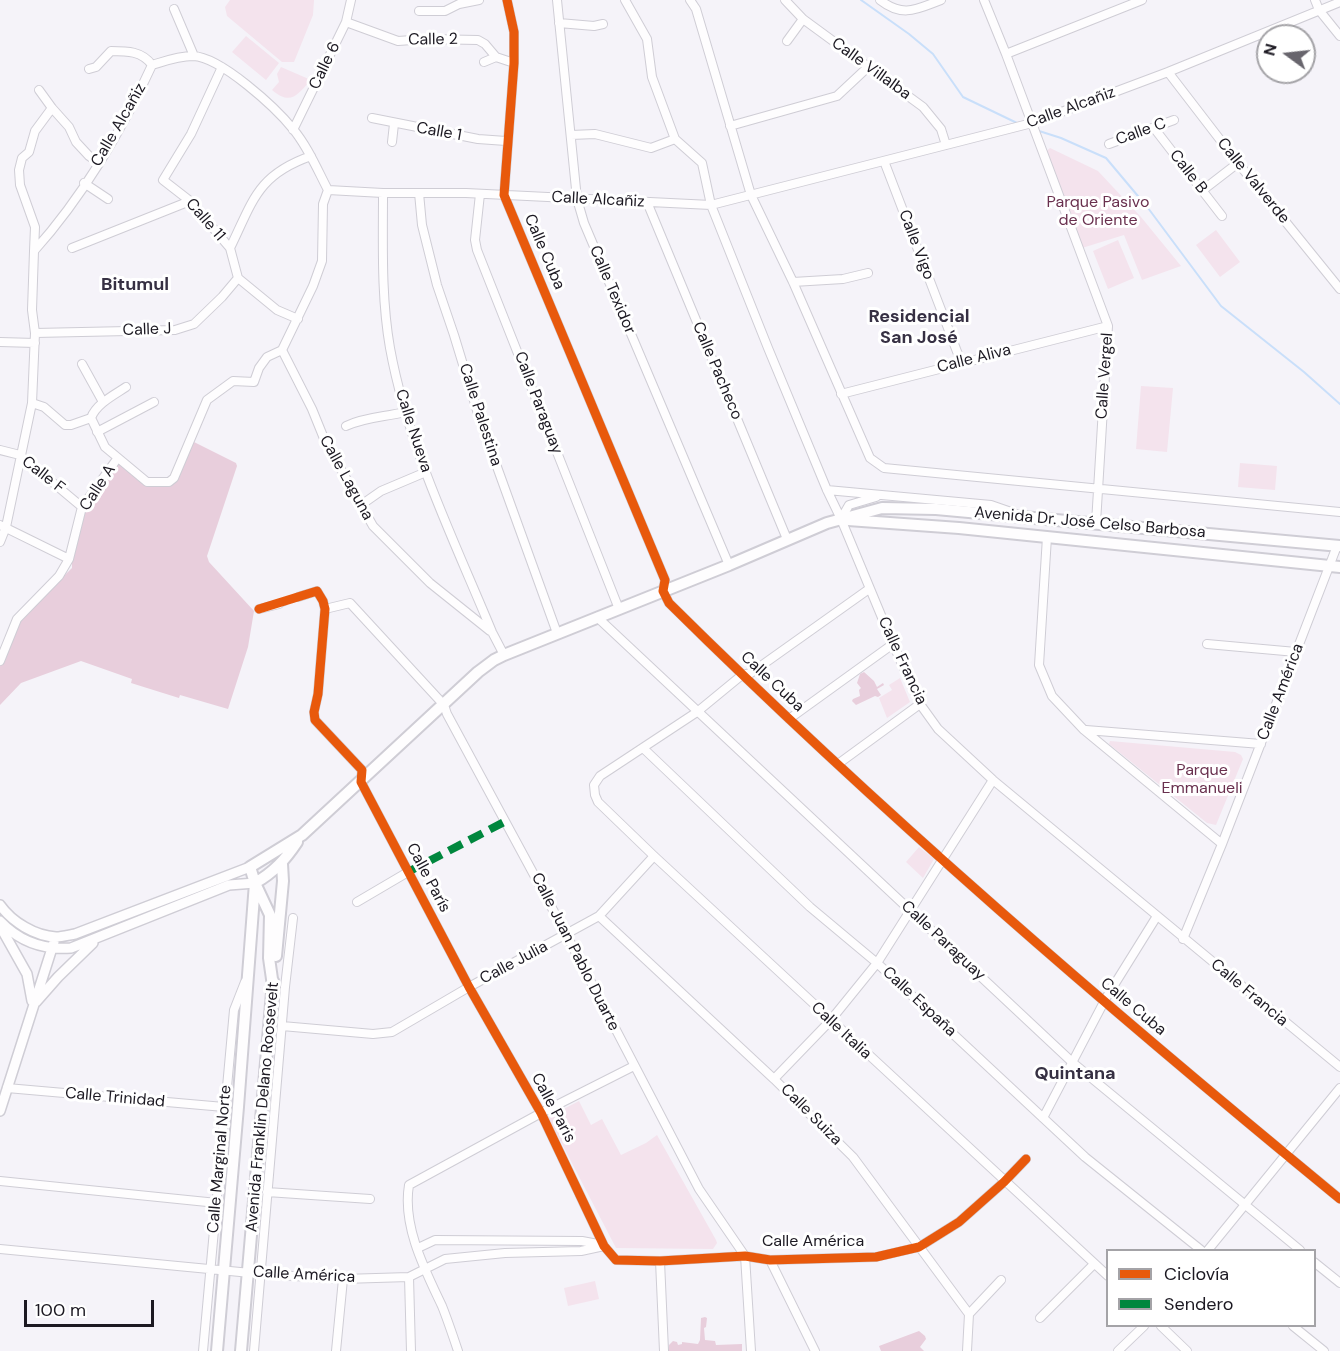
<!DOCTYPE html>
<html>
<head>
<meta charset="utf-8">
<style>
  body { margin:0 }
  #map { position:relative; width:1340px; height:1351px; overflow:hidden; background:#f5f3f9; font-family:"DM Sans",sans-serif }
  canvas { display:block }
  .legend { position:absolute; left:1106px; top:1249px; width:210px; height:78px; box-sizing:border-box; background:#fff; border:2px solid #a4a3a7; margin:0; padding:8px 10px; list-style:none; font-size:18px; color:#1c1922 }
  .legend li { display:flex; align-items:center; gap:12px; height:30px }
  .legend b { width:30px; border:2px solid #a4a3a7 }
  .north { position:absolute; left:1256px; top:24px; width:60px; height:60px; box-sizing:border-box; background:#fff; border:2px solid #a4a3a7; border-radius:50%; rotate:285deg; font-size:16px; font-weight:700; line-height:24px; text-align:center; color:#1c1922 }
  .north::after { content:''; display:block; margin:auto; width:21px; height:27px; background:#68656d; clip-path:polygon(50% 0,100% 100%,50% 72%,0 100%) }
  .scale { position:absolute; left:24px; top:1300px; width:130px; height:27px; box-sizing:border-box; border:3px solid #1c1922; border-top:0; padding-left:8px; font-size:18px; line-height:21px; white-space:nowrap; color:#1c1922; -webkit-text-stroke:4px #fff; paint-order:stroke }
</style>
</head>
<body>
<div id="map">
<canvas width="1340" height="1351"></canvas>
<ul class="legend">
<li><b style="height:8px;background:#e8590c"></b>Ciclovía</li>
<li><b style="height:8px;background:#00873e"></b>Sendero</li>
</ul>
<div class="north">N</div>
<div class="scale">100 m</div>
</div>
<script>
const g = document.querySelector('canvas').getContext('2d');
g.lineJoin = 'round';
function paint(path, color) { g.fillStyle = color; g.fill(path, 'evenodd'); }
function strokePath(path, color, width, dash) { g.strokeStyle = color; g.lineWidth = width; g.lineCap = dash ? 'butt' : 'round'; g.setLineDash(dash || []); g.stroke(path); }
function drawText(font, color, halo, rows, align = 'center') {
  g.font = font + ' "DM Sans",sans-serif'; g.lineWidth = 6; g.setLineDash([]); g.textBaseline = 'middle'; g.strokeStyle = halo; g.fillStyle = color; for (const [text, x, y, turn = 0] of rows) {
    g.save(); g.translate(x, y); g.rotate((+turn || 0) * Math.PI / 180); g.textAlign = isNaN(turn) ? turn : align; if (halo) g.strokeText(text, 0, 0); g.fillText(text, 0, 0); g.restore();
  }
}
paint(new Path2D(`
  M230,0H314L313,15L294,62H282L227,16L225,7Z
  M246,36L279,63L266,80L232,52Z
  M281,67L311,80C297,95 291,106 272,90L279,82L277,74Z
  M1050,148L1098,171L1141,217L1181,266L1142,280L1124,235L1082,248L1045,152Z
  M1216,230L1240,262L1220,277L1196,245Z
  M1118,240L1134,278L1108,289L1093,251Z
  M1141,386L1173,388L1167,452L1136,449Z
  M1240,463L1277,466L1275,490L1238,487Z
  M900,678L910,702L887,718L879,698L892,690L889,685Z
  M1110,741L1235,752L1241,755L1243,759L1216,825L1207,823L1109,744Z
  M919,847L934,859L923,878L906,862Z
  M579,1101L591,1125L602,1119L621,1155L646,1143L657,1135L716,1240L717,1243L713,1249L616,1248L548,1117Z
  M595,1281L599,1299L568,1306L564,1288Z`), '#f4e3ed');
paint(new Path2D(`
  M192,441L236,463L237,466L207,556L209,562L254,611L248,647L228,709L180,695L179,698L131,683L132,679L81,661L21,683L0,705V663L18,621L72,568V556L82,509L117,463L146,484L173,483Z
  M864,672L874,681L877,687L883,683L884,685L877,689L881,695L878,697L875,696L856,705L852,701L853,699L860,696L859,690L861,688L857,683L860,674Z
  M705,1317L707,1318L706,1327L704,1328L705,1340L715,1341L716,1345L742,1344V1351H668L669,1345L673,1341L677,1342L678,1345L682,1344V1342L698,1344L700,1340L701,1318Z
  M919,1331L925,1336L926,1339L920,1347L924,1351H881L879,1346Z`), '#e8cedc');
strokePath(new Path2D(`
  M861,0L909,34L933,54L963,97L1017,123
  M1036,130L1061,138L1106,158L1148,208L1221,306L1304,372L1340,404`), '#c9dffa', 2);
strokePath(new Path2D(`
  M279,604L298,597`), '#d4d2d9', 8, [8, 4]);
const minor = new Path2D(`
  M507,0L514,32V63L504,195L665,580L663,591L669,603C881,813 1109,1009 1340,1199
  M557,0L577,199L584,223L729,565
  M625,0L647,39L652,77L675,139L702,163L711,205L768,348L827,490L841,519L893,644L920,704L938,729L993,780L1340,1067
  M690,0L696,9L751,195L793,282L870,458L884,468L1340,512
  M785,0L803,19L923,107L941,129L946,145
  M880,0C903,18 917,9 941,0
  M984,0L1006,54L1108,326L1096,523
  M1315,0L1319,10L1340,36
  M174,9L194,56
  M419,11H445L459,4L479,0
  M346,22L398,41L426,39L478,40L485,44L496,57L514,63
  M559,23L594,26L603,24
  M787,41L803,19
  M1006,54L1142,0
  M484,62L496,57
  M222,67L191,134L163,180L190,201L230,248L238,278L277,310L298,319
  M89,69L96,67L111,51C127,51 142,51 152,65
  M1168,72L1238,163L1340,289
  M39,90L52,108L69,127L76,142L89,156L98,162
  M372,118L478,139L506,141
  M730,126L837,96L868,67
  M1154,128L1222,216
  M293,130L346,22L351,0
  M571,135L595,134L651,148L675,139
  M392,142L394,124
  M1109,144L1174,120
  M884,161L961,362
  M84,183L108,199
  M328,190L383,193H466L711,205L1032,123L1168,72L1340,2
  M1203,190L1238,163
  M383,193C383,244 381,297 390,348C408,447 454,540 492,632L504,655
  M419,193L422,225L437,285L454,335L479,417L557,633
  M480,194L475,240L477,250L619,609
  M647,202L787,539
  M72,248L190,201
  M230,248C253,201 257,175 311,156
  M34,251L35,227L20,185L19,170L22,158L29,152L35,131L52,108
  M793,282L843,279L868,273
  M35,333L175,330L194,324L222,297L238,278
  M0,342L35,343
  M282,350L312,409L325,441L373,526L430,583L490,631
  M82,364L103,402
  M126,387C114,395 96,404 91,418L105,447L147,482H169L174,478L207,400L233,381L254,382L259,368L267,357L282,350L313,286L322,261L323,204L328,190
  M841,394L1108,326
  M32,403L44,407L65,425H71L91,418
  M346,426C365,417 385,417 405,412
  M97,432L154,402
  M0,450L20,455L82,507
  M827,490L991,505L1014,513
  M361,505L381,491L426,472
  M841,519L849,505L876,497
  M0,525L69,559
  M1047,537L1039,665L1052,696L1084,730L1222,844
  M0,542L6,527L32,403L35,333L32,310L34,251C81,199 123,129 152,65C165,61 178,56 193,56C221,57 276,108 293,129C308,147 317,169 328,190
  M869,589L751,673L742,675L697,712L600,776L594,785L595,795L598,802L654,856L1108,1276
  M298,597L317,591L323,601L325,609L318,694L314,712L315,720L362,770L361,782L469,987L541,1113L604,1246L616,1260L660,1261L745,1256L770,1260L876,1257L919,1247L959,1222L1004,1182L1026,1159
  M259,609L279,604
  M325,609L350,603L444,705L447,714L566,934L699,1189L745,1256L751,1351
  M597,617L1072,1062L1300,1250
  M1207,644L1296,652
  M0,661L17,619L59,576L69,559L82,507L117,459
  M789,719L893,644
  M1086,730L1261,744
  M643,748L810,907L877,963L1085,1157L1201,1250
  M838,764L920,704
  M357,902L408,872
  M599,916L774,1079L853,1157L969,1314L967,1351
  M1183,939L1222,844L1337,546
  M282,1026L373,1034L392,1032L469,987L599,916L654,856
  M774,1079L830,1021L877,963L993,780
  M7,1088L224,1107
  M1043,1118L1106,998L1157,916
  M0,1181L217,1203
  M267,1192L370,1199
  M418,1248L435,1240L582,1241L603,1245
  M0,1249L261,1274L343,1279L409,1277L445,1259L505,1253L581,1251L604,1246
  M1208,1250L1340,1088
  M770,1260L815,1351
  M660,1261L664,1351
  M1314,1262L1340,1283
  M409,1277L411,1351
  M969,1314L1001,1280
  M1040,1318L1094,1264
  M1161,1326L1187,1351
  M1293,1326L1324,1351
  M203,1351L234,1010L245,982
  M254,1351L285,987L293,918
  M336,1351L343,1279
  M458,1351C453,1336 448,1321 442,1306C425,1270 402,1226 409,1185L541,1113L634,1066
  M1118,1351L1144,1326`);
const tertiary = new Path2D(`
  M0,905C12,922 35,936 56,937C62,937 69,935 75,934L250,867
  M0,921C19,941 43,950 71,948L229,885L255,883
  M0,926L27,974L32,1001
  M36,1002L58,977L93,943
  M0,1111L54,942`);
const secondary = new Path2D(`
  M848,520L959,528L1340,567
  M255,883C274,872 285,860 297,842
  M276,956L283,881L282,864
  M273,986L269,958L270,915L255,883L250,867L302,835L478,672L494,660L504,655L729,565L827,523L882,508L936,509L1340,546
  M217,1351L238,1107L255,883
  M241,1351L273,981`);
strokePath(minor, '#cfcdd5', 10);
strokePath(tertiary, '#cfcdd5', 12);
strokePath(secondary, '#cfcdd5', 14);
strokePath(minor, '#fefdfe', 8);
strokePath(tertiary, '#fefdfe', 9);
strokePath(secondary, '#fefdfe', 10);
strokePath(new Path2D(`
  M408,872L506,821`), '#00873e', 8, [15, 8]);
strokePath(new Path2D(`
  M507,0L514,32V63L504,195L665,580L663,591L669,603C881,813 1109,1009 1340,1199
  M259,609L317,591L323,601L325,609L318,694L314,712L315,720L362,770L361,782L469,987L541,1113L604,1246L616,1260L660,1261L745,1256L770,1260L876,1257L919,1247L959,1222L1004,1182L1026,1159`), '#e8590c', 9);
drawText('16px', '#1c1922', '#fff', [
  ["Calle 2",433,40,-1],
  ["Calle 6",325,66,-64],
  ["Calle Villalba",871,69,36],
  ["Calle Alcañiz",1071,108,-20],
  ["Calle Alcañiz",119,125,-60],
  ["Calle 1",439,132,10],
  ["Calle C",1141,132,-20],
  ["Calle B",1188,172,52],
  ["Calle Valverde",1253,181,51],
  ["Calle Alcañiz",598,200,3],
  ["Calle 11",205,220,49],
  ["Calle Vigo",916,245,69],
  ["Calle Cuba",544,252,67],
  ["Calle Texidor",612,290,67],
  ["Calle J",147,330,-2],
  ["Calle Aliva",974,359,-14],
  ["Calle Pacheco",717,371,67],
  ["Calle Vergel",1105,376,-86],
  ["Calle Paraguay",538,403,69],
  ["Calle Palestina",480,415,72],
  ["Calle Nueva",413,431,72],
  ["Calle F",43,475,38],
  ["Calle Laguna",346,478,61],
  ["Calle A",98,488,-57],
  ["Avenida Dr. José Celso Barbosa",1090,523,5],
  ["Calle Francia",902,661,65],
  ["Calle Cuba",772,682,43],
  ["Calle América",1281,692,-69],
  ["Calle París",428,878,62],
  ["Calle Paraguay",943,941,43],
  ["Calle Juan Pablo Duarte",575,952,63],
  ["Calle Julia",514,963,-28],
  ["Calle Francia",1249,993,40],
  ["Calle España",919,1002,43],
  ["Calle Cuba",1133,1007,40],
  ["Calle Italia",841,1031,43],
  ["Calle Trinidad",115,1098,5],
  ["Avenida Franklin Delano Roosevelt",263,1107,-85],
  ["Calle Paris",553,1108,62],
  ["Calle Suiza",811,1115,45],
  ["Calle Marginal Norte",220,1159,-85],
  ["Calle América",813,1242],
  ["Calle América",304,1275,3]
]);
drawText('16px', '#69304e', '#fff', [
  ["Parque Pasivo",1098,203],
  ["de Oriente",1098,221],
  ["Parque",1202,771],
  ["Emmanueli",1202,789]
]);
drawText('bold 18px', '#363043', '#fff', [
  ["Bitumul",135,285],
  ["Residencial",919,317],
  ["San José",919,338],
  ["Quintana",1075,1074]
]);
</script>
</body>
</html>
